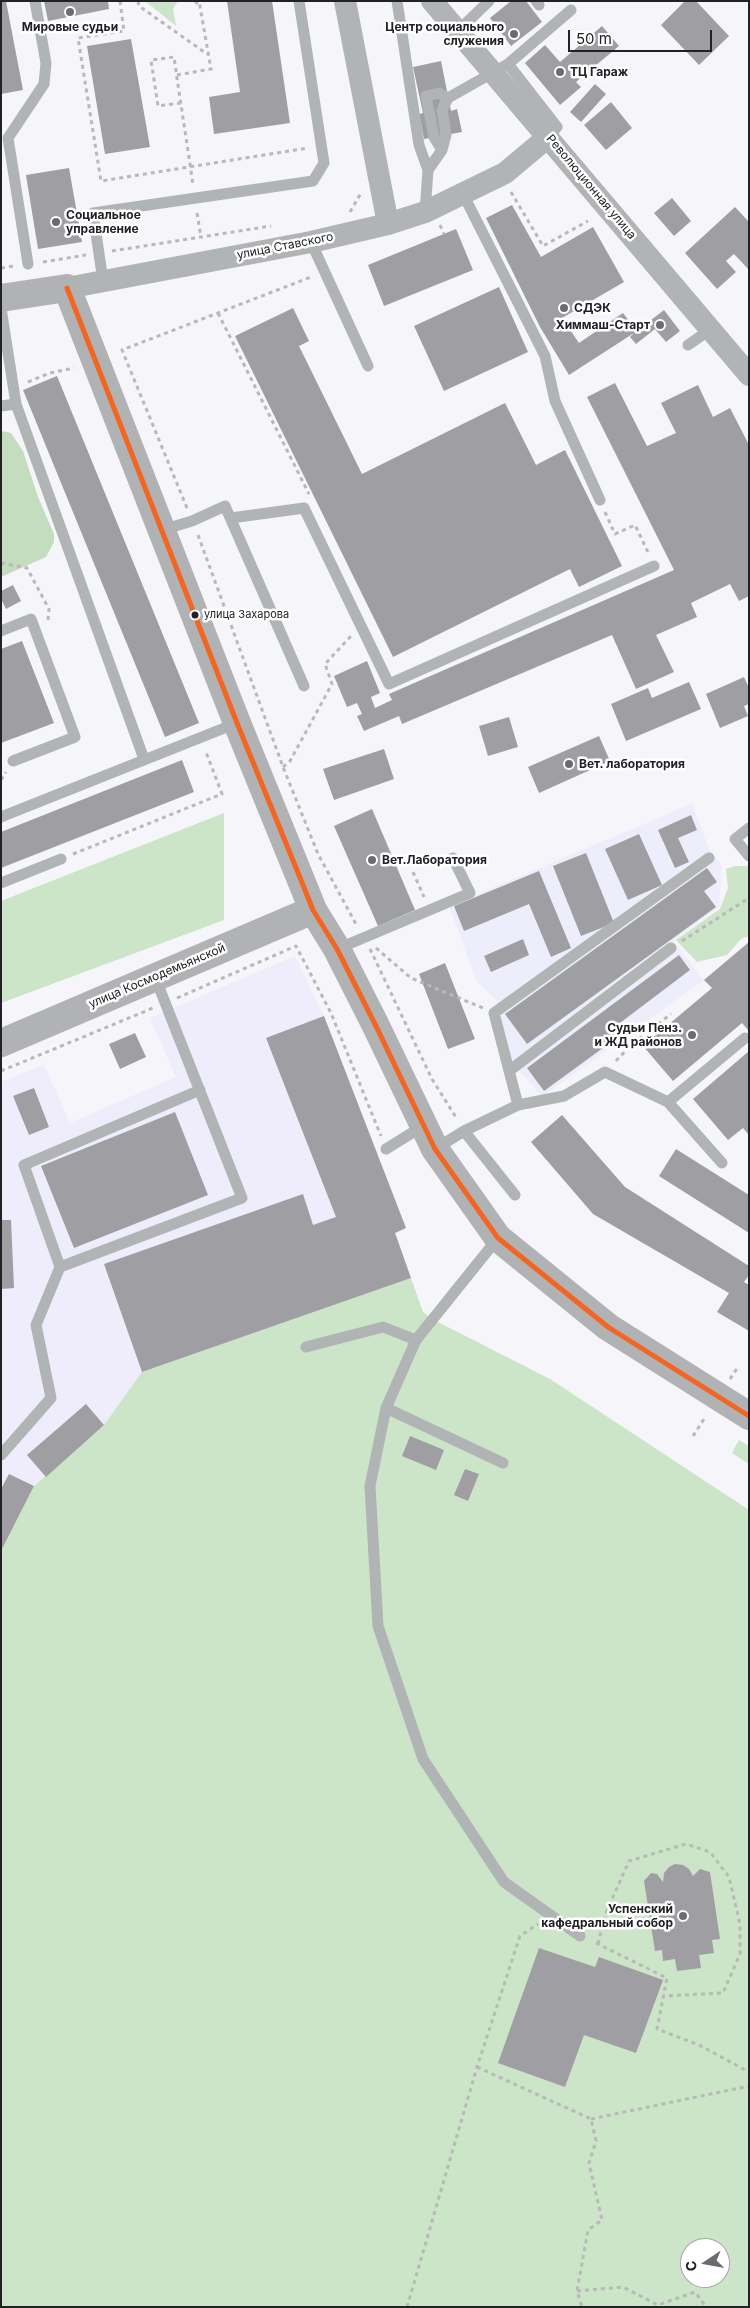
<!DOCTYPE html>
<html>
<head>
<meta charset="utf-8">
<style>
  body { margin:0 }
  #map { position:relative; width:750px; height:2308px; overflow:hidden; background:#f5f5fa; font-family:Inter,sans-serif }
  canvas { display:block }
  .frame { position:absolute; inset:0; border:2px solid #222126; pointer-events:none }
  .north { position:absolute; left:680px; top:2238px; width:50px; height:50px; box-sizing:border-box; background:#fff; border:1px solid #a7a6a8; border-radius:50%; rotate:258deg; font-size:14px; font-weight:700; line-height:20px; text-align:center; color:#222126 }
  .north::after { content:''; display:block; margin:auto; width:18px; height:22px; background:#6c6b70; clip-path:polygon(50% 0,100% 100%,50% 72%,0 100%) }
  .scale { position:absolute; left:568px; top:30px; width:144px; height:22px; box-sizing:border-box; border:2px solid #222126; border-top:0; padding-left:6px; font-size:15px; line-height:18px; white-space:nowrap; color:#222126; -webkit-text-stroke:4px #fff; paint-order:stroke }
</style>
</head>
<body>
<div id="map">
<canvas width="750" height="2308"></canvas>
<div class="frame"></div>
<div class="north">С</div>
<div class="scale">50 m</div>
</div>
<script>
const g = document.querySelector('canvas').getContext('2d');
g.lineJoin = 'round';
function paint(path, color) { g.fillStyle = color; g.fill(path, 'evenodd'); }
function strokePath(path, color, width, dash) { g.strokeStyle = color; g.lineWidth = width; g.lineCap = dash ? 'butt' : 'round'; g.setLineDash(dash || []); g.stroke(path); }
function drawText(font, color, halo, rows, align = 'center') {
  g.font = font + ' Inter,sans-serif'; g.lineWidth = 5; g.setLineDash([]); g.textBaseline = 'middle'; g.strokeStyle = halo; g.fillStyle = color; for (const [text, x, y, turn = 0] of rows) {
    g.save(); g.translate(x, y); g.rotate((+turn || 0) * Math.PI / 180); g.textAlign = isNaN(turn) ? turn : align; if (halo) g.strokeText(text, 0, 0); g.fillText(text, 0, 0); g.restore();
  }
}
paint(new Path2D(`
  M295,956L324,1016L406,1228L396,1233L411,1278L142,1372L104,1425L34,1486L1,1551V1082L44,1065L70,1123L176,1077L150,1018Z`), '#efecfb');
paint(new Path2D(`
  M692,804L709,849L722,865L719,907L673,941L704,980L542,1097L513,1063L496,1000L477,982L449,906Z`), '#eeedfc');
paint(new Path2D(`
  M145,1H178L173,9L176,26Z
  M224,813V920L1,1003V901Z
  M735,866H749V936L741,939L727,955L697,962L676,940L720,909L728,888L726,869Z
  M411,1278L423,1312L432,1319L550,1379L749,1510V2307H1V1551L34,1486L104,1425L142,1372ZM690,2248H720V2278H690Z
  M739,1440L749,1446V1464L732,1453Z`), '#cce4c7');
paint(new Path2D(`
  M1,431L11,433L23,451L38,497L54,534V542L46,557L1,577Z`), '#c4ddbf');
paint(new Path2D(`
  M1,1H6L23,90L1,94Z
  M44,1H108L109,9L48,21Z
  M227,1H272L290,123L214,134L209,97L240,92Z
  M511,1H526L542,22L511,46L490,18Z
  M685,1H696L729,36L699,65L661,25Z
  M602,26L619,46L576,82L581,87L560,105L525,63L545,45L560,62Z
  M131,39L150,147L105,154L87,46Z
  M441,61L451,111L457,109L462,132L424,139L419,114L423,113L413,67Z
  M595,84L606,94L581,122L570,112Z
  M611,102L632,128L606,150L584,125Z
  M69,168L82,242L38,249L26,175Z
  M672,198L691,221L674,236L654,213Z
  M512,205L541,257L593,227L624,282L562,318L579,343L623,313L637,331L664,310L680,331L666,342L655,329L636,344L630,337L634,333L569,375L540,327L486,218Z
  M735,207L749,222V270L734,254L726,261L736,272L717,289L685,253Z
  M456,229L473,270L384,306L368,265Z
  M499,287L528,352L444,391L414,326Z
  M293,308L309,341L299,346L362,474L505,403L536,465L565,450L622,566L579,587L570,569L393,657L235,336Z
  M57,376L199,723L165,737L23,390Z
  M615,383L647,446L676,433L661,403L698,385L713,417L730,408L749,445V596L739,601L730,584L691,603L697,617L656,635L674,672L636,689L612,635L402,724L399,716L364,731L357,716L362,714L357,703L347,707L334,676L367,661L380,693L371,697L375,708L392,700L389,694L674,570L587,397Z
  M13,585L21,601L6,609L1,599V591Z
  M22,641L54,723L1,743V649Z
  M744,677L749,688V704L744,706L748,716L720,728L706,694Z
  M689,682L701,709L626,741L611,704L648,688L652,698Z
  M509,717L518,747L488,756L479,726Z
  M599,736L610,761L539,793L528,767Z
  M384,749L394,779L334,800L323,769Z
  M182,760L194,792L1,868V832Z
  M372,809L415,910L378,926L334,826Z
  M691,815L697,830L678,838L689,862L675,868L658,830Z
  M639,834L662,885L628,900L605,849Z
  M586,853L614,923L581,936L553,866Z
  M707,868L717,882L704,891L716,907L527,1044L505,1014Z
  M539,871L571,948L551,957L529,904L464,931L454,906Z
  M523,939L529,955L491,972L484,956Z
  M749,942V1031L742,1023L673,1081L643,1046L712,988L704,980Z
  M679,955L690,970L612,1029L618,1037L544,1091L527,1068Z
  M445,963L475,1039L448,1049L419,974Z
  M324,1016L406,1228L395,1233L411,1278L142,1372L104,1264L303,1194L313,1225L336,1217L266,1038Z
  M135,1033L146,1057L120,1069L109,1044Z
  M749,1051V1135L743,1128L728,1140L693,1099Z
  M34,1088L49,1127L29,1135L13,1096Z
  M175,1112L208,1195L74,1248L41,1166Z
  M562,1115L625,1187L749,1266V1275L744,1282L749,1285V1331L717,1312L729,1293L593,1214L531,1142Z
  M676,1149L749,1195V1233L659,1176Z
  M1,1220H11L14,1288L1,1289Z
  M86,1404L104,1425L46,1477L27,1455Z
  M410,1436L444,1450L436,1470L402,1456Z
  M465,1469L479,1474L468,1501L454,1495Z
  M9,1474L34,1486L1,1551V1489Z
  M675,1864L683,1865L689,1869L693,1876L700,1869L710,1872L720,1939L712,1940L714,1953L699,1955L701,1968L677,1971L675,1959L663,1961L662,1950L655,1951L644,1881L651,1873L657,1874L663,1882L664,1873L669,1867Z
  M539,1948L595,1967L599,1957L663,1980L636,2053L584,2035L565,2087L498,2063Z`), '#9f9fa3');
strokePath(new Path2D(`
  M120,1L124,31L78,38L101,181L308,148
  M138,1L139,6L207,54
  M195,1L200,7
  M177,75L211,69L199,1
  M181,103L158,106L151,60L174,57C180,100 187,142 193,185
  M511,192L543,246L588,221
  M350,212L361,193
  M197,213L201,237
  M440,225L444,234
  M112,251L271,226
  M43,262L86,255
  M1,268L14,266
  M218,313L309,494
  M28,382L50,373L74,368
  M187,508L122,350L311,277
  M605,512L615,534L635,525L648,552
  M198,535L283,767L318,854L357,926
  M1,563L27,568L49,609L48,620
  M283,767L290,761L332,684L325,664L351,636
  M1,780L6,772
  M73,854L222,794L206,752
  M413,872L424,897
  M682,941L749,898
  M376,948L411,978L483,1008
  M370,949L432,1079L457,1119
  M177,998L296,946L331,1013L381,1136
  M616,1061L631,1045L671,1014
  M1,1071L153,1008
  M730,1379L738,1367
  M693,1436L706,1416
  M596,1943L667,1978L657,2029L699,2045L749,2072
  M598,1944L605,1915L629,1861L686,1844L710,1852L729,1877L740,1924V1954L723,1993L663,1996
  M477,2067L591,2119L596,2141L589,2163L602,2220L588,2230L577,2291L582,2307
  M591,2119L749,2086
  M577,2291L623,2287L658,2305L695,2292L706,2307
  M407,2307L477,2067L520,1936L538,1924`), '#b8b9b9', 3, [4, 4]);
strokePath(new Path2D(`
  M397,1L419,145L428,170L425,212
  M536,1L539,5
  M458,31L489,1
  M508,64L571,10
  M442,150L446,135L442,110L448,98
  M428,170L442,150L434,137L426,96L439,93L448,98L508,64L557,127L548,137
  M463,194L545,356L555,401L600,500
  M311,242L368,366
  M28,264L8,138L44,84L46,63L35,1
  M103,281L93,213L313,181L324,163L299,1
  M1,308L16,404
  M688,345L711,329
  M1,406L16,404L144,759
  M231,518L304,508L389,684L654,566
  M162,530L192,521L225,506L304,686
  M1,631L31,619L75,737L13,761
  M1,817L237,723
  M749,828L735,839L749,856
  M1,883L61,859
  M337,949L470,893L453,858
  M509,1071L671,948
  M668,1102L745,1038
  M518,1105L564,1096L605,1072L668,1102L722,1163
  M464,1131L515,1195
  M386,1149L423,1126
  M435,1149L464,1131L518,1105L494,1013L709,858
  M498,1238L416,1340L386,1408L370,1486L378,1626L423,1759L504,1882L580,1936
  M60,1267L24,1165L200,1090
  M306,1347L383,1327L416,1340
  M386,1408L503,1463
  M1,1455L51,1398L36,1325L60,1267L242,1198L155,977`), '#b1b4b4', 11);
strokePath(new Path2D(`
  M345,1L388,224
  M432,1L749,375
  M67,288L311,242L388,224L425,212L505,173L548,137`), '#b1b4b4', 22);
strokePath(new Path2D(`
  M1,298L67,288L237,723L303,885L313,910L337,949L376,1026L435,1149L498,1238L608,1327L749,1416
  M1,1043L313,910`), '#b1b2b3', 28);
strokePath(new Path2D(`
  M67,288L237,723L303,885L313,910L337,949L376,1026L435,1149L498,1238L608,1327L749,1416`), '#f26522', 5);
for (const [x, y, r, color] of [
  [70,12,5,"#6c6b70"],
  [514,34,5,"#6c6b70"],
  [560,72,5,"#6c6b70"],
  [56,222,5,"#6c6b70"],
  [564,308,5,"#6c6b70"],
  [660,325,5,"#6c6b70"],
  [195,615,4.5,"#222126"],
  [569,764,5,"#6c6b70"],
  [372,860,5,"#6c6b70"],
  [692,1035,5,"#6c6b70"],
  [683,1916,5,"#6c6b70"]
]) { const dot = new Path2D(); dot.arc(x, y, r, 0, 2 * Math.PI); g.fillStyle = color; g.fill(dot); strokePath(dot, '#fff', 2); }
drawText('11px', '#222126', '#fff', [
  ["улица Захарова",204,615]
], 'left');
drawText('bold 12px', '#222126', '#fff', [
  ["Мировые судьи",70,27,"center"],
  ["Центр социального",504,27,"right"],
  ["служения",504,41,"right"],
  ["ТЦ Гараж",570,72],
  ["Социальное",66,215],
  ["управление",66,229],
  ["СДЭК",574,308],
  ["Химмаш-Старт",650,325,"right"],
  ["Вет. лаборатория",579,764],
  ["Вет.Лаборатория",382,860],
  ["Судьи Пенз.",682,1028,"right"],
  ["и ЖД районов",682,1042,"right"],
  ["Успенский",673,1909,"right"],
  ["кафедральный собор",673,1923,"right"]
], 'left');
drawText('12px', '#222126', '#fff', [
  ["Революционная улица",591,187,50],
  ["улица Ставского",285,246,-11],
  ["улица Космодемьянской",157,976,-23]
]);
</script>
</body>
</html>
